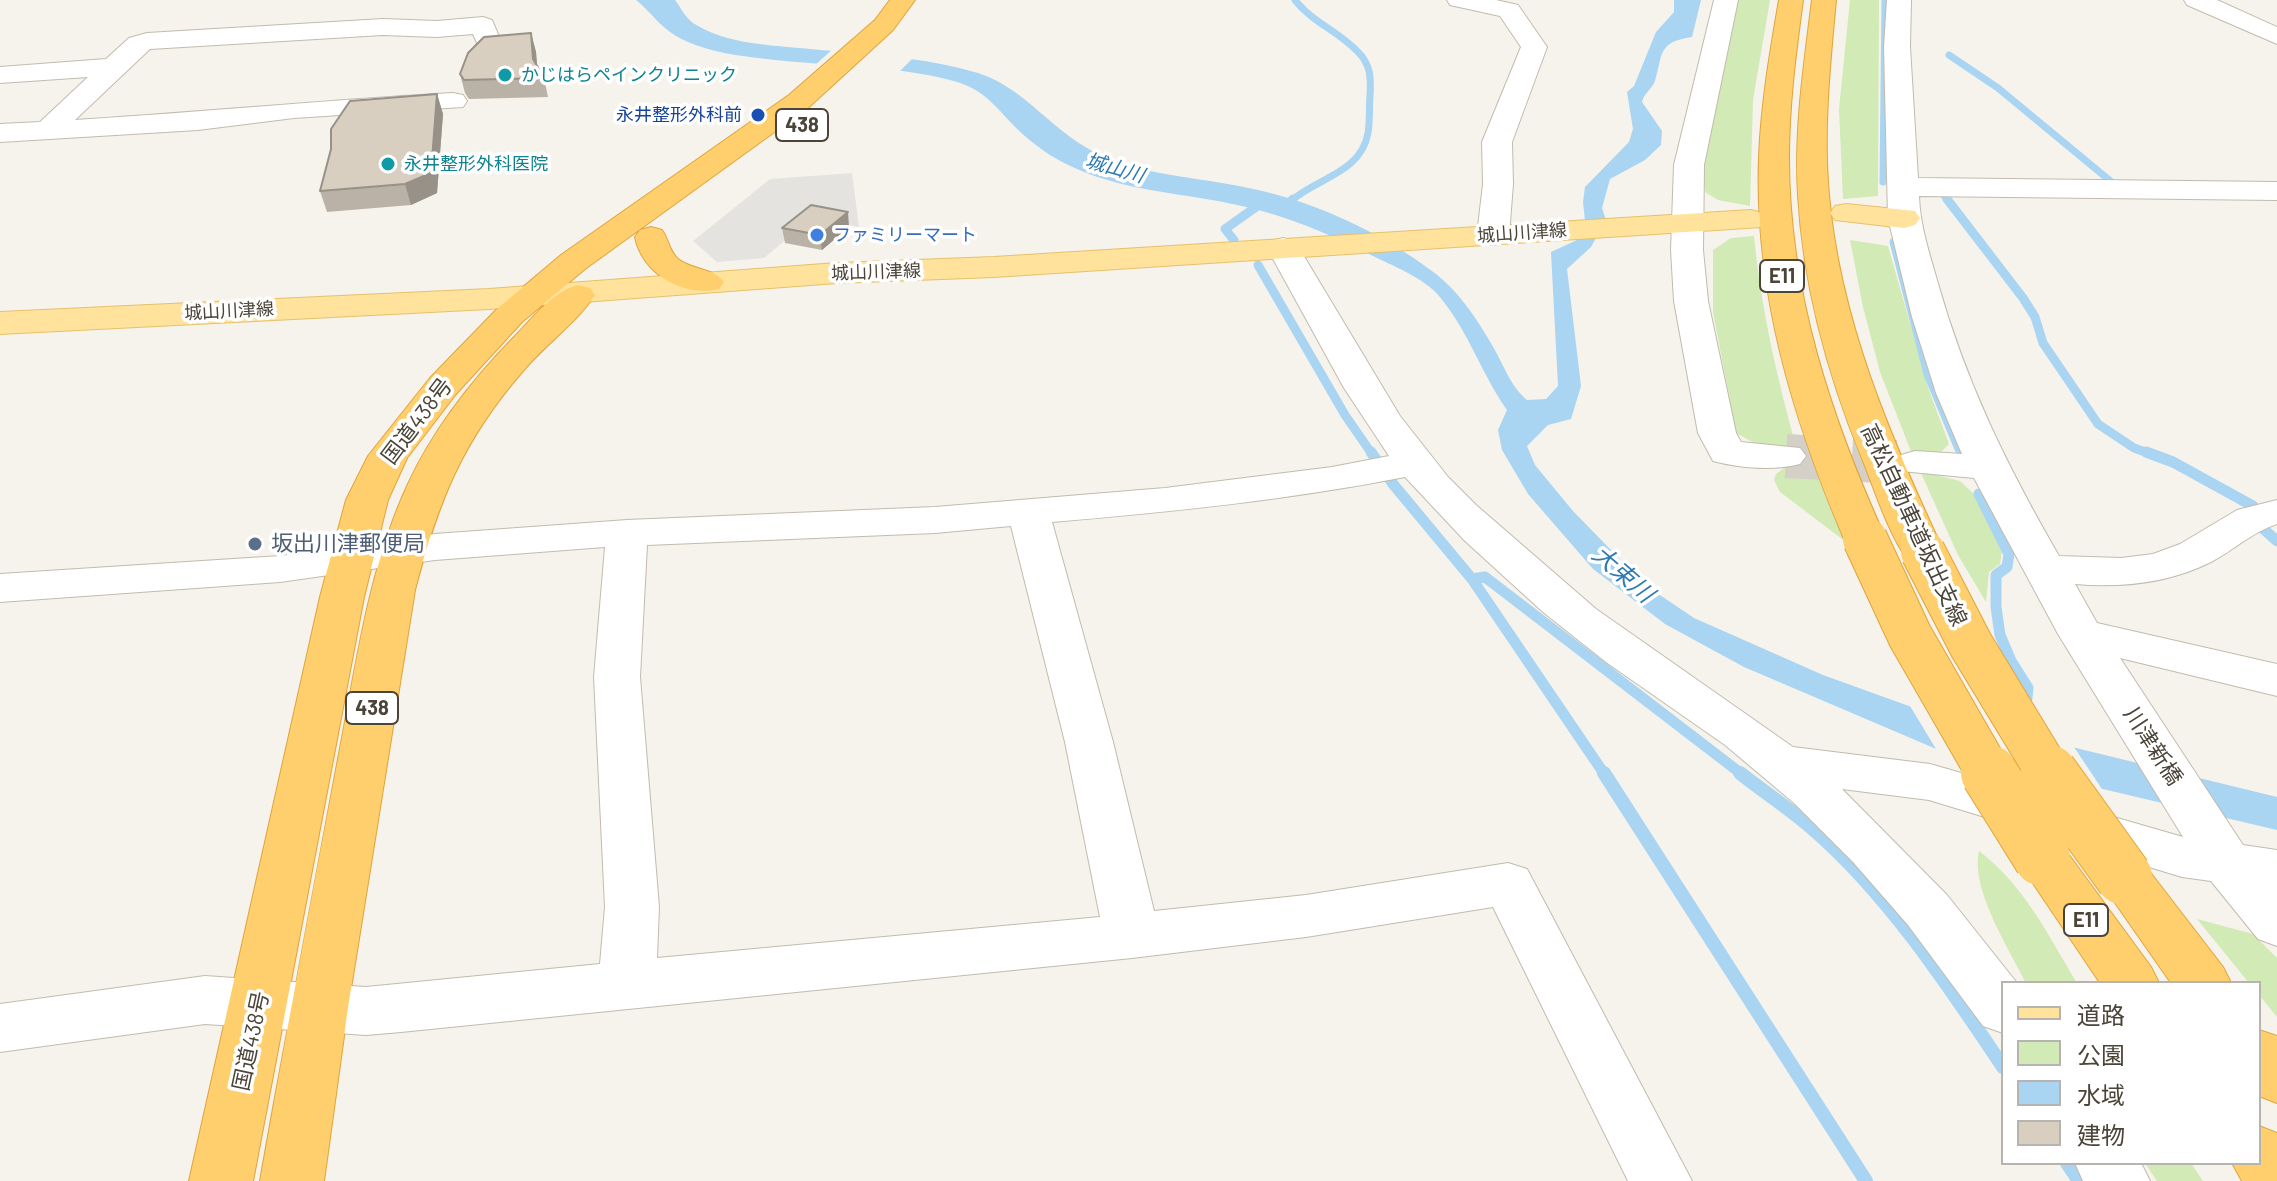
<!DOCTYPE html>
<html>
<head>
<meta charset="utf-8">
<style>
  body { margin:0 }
  #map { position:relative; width:2277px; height:1181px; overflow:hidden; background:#f6f3ec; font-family:Barlow,"Noto Sans JP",sans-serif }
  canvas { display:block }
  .legend { position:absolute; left:2001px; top:981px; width:260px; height:184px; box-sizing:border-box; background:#fff; border:2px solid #b7b4b0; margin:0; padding:10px 14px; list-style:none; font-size:24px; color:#4b4439 }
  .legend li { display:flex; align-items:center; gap:16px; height:40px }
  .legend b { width:40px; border:2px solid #b7b4b0 }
</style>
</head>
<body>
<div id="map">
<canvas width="2277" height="1181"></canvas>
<ul class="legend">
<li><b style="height:10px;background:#ffe39c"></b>道路</li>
<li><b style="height:22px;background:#d2eab5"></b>公園</li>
<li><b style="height:22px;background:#a9d4f2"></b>水域</li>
<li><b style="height:22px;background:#d8cfc1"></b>建物</li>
</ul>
</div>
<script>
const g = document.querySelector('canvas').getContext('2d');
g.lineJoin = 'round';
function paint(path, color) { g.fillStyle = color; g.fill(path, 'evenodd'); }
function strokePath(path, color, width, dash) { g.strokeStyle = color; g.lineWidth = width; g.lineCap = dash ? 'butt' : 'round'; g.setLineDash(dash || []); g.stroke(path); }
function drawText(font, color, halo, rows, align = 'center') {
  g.font = font + ' Barlow,"Noto Sans JP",sans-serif'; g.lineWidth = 7; g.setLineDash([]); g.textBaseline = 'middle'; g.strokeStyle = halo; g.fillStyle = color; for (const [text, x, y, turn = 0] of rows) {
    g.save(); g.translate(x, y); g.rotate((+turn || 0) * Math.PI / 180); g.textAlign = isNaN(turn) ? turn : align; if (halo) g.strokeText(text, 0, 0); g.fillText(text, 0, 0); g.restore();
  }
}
paint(new Path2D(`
  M1736,0H1770L1753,100L1750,206L1718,200L1705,192L1702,162Z
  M1850,0H1879L1878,196L1843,199L1839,109Z
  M1754,236C1761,309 1777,377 1796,447L1756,444L1736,433L1713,312V250L1731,238Z
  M1850,240L1888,246L1929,390L1949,444L1941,452L1912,454L1880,372L1863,307Z
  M1784,468L1817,470L1846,542L1780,492L1774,480L1776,474Z
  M1920,471L1960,481L1975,495L2002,551L2000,564L1989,572L1986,602L1958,555Z
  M1979,851C2024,885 2048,935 2077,983H2026C2009,949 1970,888 1979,851Z
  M2197,919L2253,934L2277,958V1017L2259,995V983H2249Z
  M2145,1163H2191L2203,1181H2157Z`), '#d2eab5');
paint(new Path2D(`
  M852,173L859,227L812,218L764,258L717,262L693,241L770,179Z`), '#e5e3e0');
paint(new Path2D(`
  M636,0H675C682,9 684,16 693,23C727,45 772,45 810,49C866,54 924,57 978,73C1026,88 1055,136 1103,156C1145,175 1194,177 1239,186C1310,199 1378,230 1436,274C1459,292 1477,319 1492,345C1503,363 1510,386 1527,400L1546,399L1558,386L1551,252L1577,240L1585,221L1583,202L1585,187L1629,142L1633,129L1627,92L1634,86L1656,32L1674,12V0H1701L1692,37C1658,42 1663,53 1655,81C1652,89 1644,93 1642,102L1662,131L1661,145L1645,160L1610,179L1602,208L1606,220L1591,247L1567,269L1581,386L1571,419L1548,425L1527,446L1535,465L1573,511L1645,585L1694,618L1823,675L1920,710L2277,797V830L1941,751L1744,667L1665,624L1593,569L1528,494L1502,450L1498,430L1507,410C1481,373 1468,330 1439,296C1425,279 1396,267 1377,258C1334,236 1288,216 1242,206C1186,193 1129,192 1077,169C1058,161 1041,150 1026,137C997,112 990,90 950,80C896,66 831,66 775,60C742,56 706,53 676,36C659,26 651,12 636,0Z`), '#a9d4f2');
paint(new Path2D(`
  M834,48L914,57L896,75L814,66Z
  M1907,701L2072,744L2106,795L1939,754Z`), '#f6f3ec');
strokePath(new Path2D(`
  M1949,55L1998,88L2114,184
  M1883,182L1885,0
  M1942,193L1948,201
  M1291,201C1317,178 1361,173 1368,133C1370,121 1369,109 1370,96C1371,78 1371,64 1357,51C1338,31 1312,22 1295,0`), '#a9d4f2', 7);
strokePath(new Path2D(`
  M1947,199L2023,298L2035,317L2043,343L2098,424L2134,448L2151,454
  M1284,208L1293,199
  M1234,240L1225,229L1263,202
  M1894,242L1928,374L1959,449
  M1258,265L1345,415L1372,454`), '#a9d4f2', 9);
strokePath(new Path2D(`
  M1371,452L1393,484L1472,579L1485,577L1743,775
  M2146,452L2173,462L2253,506
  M1979,494L2009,554L2007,567L1996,575V607L2000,635L2011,661L2028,688L2026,707
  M2259,525L2277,541
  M1472,579L1605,775`), '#a9d4f2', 11);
strokePath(new Path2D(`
  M1604,773L1866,1181
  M1740,773C1764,792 1790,809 1813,829C1888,894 1948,985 2003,1067
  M2067,1163L2079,1181`), '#a9d4f2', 14);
strokePath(new Path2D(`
  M1786,456L1915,463`), '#d4d0c8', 44, [44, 22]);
const minor = new Path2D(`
  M1447,0H1496L1518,5L1547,47L1512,142L1513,184L1509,235L1504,242L1493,245L1482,242L1477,235L1483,184L1482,142L1521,47L1500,16L1450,5Z
  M1714,0H1738L1704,165L1703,250L1708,301L1736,433L1741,442L1800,448L1806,456L1800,464C1774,471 1739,468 1713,461L1698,433L1674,301L1671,250L1674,165Z
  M1887,0H1911L1910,47L1918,178L2277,182V200L1919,196C1920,225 1929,252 1937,280C1966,383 2006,464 2059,556L2121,558L2153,554L2180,544L2237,510L2277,500V524C2252,532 2234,550 2211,562C2169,583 2121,588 2075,584L2097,623L2277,664V696L2120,658L2243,845L2277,850V946L2258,939L2211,881L2182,877L1929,800L1842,789L1947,895L2017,983H2003V1033L1983,1026L1908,925L1853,862L1794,803L1725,745L1606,662L1543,612L1465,541L1405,477C1288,500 1170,512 1052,522L1113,742L1154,911L1306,895L1508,863L1527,869L1692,1181H1628L1493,907L1306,937L1132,958L401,1032L366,1035L205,1024L0,1052V1004L205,976L366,987L600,964L605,907L594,677L605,547L435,560L280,582L0,602V574L280,556L435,534L627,520L935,507L1165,488L1332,467L1389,456L1344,388L1267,248L1271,241L1283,238L1295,241L1299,248L1400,416L1448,477L1476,505L1596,609L1793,747L1930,764L2183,837L2058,634L1974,478L1901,471L1895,463L1901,455L1915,451L1962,454L1936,393L1912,317L1888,218L1884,47ZM1011,526L1065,742L1100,917L657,958L659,907L640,677L647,545L935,533Z
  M2184,0H2217L2277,27V44L2187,5Z
  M483,17L492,20L503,46L499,52H481L473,34L437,37L383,35L150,49L75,120C201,112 327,100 453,93L463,95L467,101L463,107L294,118L198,130L0,142V124L40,122L88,77L0,83V67L106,59L129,38L147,33L383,19L437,21Z
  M2075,1163H2141L2150,1181H2083Z`);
const major = new Path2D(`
  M1846,204L1915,211L1920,218L1915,225L1904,228L1835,220L1830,213L1835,206Z
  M1751,210L1762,213L1767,220L1762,227L994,277L837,283L489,309L0,334V312L489,289L837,263L994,257Z`);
const highway = new Path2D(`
  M890,0H915L893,30L809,107L585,269L522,322L456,394L407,458L388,500L364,597L253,1181H189L320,597L346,500L368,456L430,378L498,308L561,255L789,95L875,20Z
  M1779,0H1803C1796,52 1789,105 1789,158C1789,292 1831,418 1886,539L1880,548L1865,552L1850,548L1844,539C1792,417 1754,290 1759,157C1761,104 1770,52 1779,0Z
  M1812,0H1836C1830,65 1823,130 1829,195C1840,321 1891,438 1944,552L1938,561L1923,565L1908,561C1888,532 1876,494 1863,461C1828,376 1803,286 1798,195C1794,130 1804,64 1812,0Z
  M651,227L662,230C669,240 669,251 678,259C692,270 714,268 724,282L719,289C683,298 642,273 635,237L640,230Z
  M578,285L590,288L595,295C576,323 545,345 523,371C462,441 438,502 415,590L348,1007L324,1181H260C285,1040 311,899 338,759C356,666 368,570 408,484C433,430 472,380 514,337C532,319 553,291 578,285Z
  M2042,838L2061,844L2151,967L2159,983H2100L2016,858L2023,844Z
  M2124,857L2143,863L2223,967L2231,983H2171L2097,877L2105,863Z
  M2259,1030L2277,1036V1103L2259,1096Z
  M2259,1126L2277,1133V1181H2242L2232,1163H2259Z`);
strokePath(minor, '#c2bbae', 2);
strokePath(major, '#e6c16a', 2);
strokePath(highway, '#e0a43c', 2);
paint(minor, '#fff');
paint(major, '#ffe39c');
paint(highway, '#ffcf6e');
const highwayBridgeFar1 = new Path2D(`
  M1865,539L1910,636L1990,775
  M1923,552L1971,645L2050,775`);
const highwayBridge = new Path2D(`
  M1989,773L2042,858
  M2049,773L2124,877`);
strokePath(highwayBridgeFar1, '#e0a43c', 46, []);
strokePath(highwayBridge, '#e0a43c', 58, []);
strokePath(highwayBridgeFar1, '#ffcf6e', 44);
strokePath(highwayBridge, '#ffcf6e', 56);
paint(new Path2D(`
  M531,33L536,52L537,65L544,78L548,97L469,99L465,93L460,74Z
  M437,94L443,114L437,193L411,205L327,212L320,191L331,149Z
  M849,227L822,250L785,243L782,228Z`), '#bab2a6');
paint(new Path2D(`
  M531,33L536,52L538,78L533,59Z
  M437,94L443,114L437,193L411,205L405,184Z
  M848,212L849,227L822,250L820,235Z`), '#979187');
const building = new Path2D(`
  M531,33L533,59L544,78L464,80L460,74L468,53L484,37Z
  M437,94L431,173L405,184L320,191L331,149V129L350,101Z
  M811,205L848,212L820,235L782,228Z`);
paint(building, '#d8cfc1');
strokePath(building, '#979187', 2);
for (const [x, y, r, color] of [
  [505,75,8,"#0f9aa8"],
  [758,115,8,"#1a4fb4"],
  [388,164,8,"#0f9aa8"],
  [817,235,8,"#3f7fe0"],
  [255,544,8,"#5c6f8a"]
]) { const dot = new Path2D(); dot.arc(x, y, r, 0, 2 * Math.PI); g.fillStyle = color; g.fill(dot); strokePath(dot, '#fff', 3); }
drawText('18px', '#0d838f', '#fff', [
  ["かじはらペインクリニック",521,75],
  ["永井整形外科医院",404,164]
], 'left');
drawText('18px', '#164399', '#fff', [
  ["永井整形外科前",742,115]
], 'right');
drawText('18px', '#4b4439', '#fff', [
  ["城山川津線",1522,233,-4],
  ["城山川津線",876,272,-2],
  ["城山川津線",229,311,-3]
]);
drawText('18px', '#366cbe', '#fff', [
  ["ファミリーマート",833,235]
], 'left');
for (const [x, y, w] of [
  [802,125,52],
  [1782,276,44],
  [372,708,52],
  [2086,920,44]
]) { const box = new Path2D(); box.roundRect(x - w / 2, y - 16, w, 32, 6); g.fillStyle = '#fff'; g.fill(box); strokePath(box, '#4b4439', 2); }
drawText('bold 20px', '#4b4439', null, [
  ["438",802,125],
  ["E11",1782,276],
  ["438",372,708],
  ["E11",2086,920]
]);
drawText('italic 20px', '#2e7ab2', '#fff', [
  ["城山川",1115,168,16]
]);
drawText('22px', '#4b4439', '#fff', [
  ["国道438号",417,421,-53],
  ["高松自動車道坂出支線",1914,525,65],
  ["川津新橋",2153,746,57],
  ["国道438号",251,1041,-78]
]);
drawText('22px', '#4e5e75', '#fff', [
  ["坂出川津郵便局",271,544]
], 'left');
drawText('italic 24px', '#2e7ab2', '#fff', [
  ["大束川",1623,574,41]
]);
</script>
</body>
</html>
